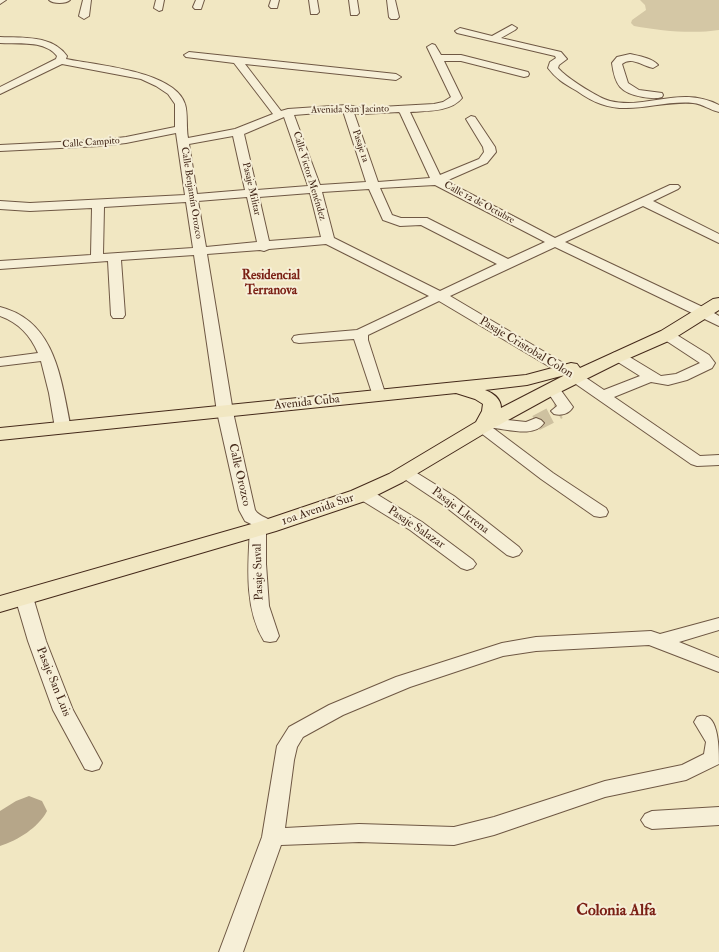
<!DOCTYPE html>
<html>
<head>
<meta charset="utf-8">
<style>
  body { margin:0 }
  canvas { display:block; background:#f1e7c2 }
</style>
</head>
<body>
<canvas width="719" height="952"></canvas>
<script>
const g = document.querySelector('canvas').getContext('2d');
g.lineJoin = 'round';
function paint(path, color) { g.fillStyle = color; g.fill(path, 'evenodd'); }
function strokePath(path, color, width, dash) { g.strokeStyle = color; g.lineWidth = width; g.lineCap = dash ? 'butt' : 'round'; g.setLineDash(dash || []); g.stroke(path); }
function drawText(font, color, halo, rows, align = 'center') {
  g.font = font + ' "IM FELL Double Pica",serif'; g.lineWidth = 4; g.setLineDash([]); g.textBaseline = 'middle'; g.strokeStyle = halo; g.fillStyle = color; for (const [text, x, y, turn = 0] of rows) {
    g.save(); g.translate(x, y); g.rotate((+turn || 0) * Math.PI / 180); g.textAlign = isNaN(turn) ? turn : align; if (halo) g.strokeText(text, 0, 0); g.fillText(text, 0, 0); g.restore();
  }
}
paint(new Path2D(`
  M640,0H719V30C693,34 661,31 634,26L631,23L632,20L646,10L645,5Z`), '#d4c7a5');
paint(new Path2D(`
  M29,796L42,801L47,811C38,828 18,840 0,846V811L16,801Z`), '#b6a689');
strokePath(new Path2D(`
  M536,423L559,411`), '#cec1a0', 16, [16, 8]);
const minor = new Path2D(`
  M0,0H6L0,4Z
  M49,0H70C66,4 53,4 49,0Z
  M83,0H91L89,16L84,19L79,16Z
  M156,0H164L162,10L159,11L154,8Z
  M196,0H204L201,9H195L193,7Z
  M271,0H279L277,8H271L269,6Z
  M309,0H317L319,12L317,14H311Z
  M349,0H357L359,13L357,15H351Z
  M387,0H395L399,17L397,19H391L389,17Z
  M512,25L517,28L515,30L501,38L561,52L567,59L559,65L558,68L562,72C571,80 598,98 610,101C647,110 680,85 719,105V112C710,110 703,104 693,103C662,100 631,115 601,104C592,101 584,96 577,91C565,84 556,79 548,68L550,62L556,58L555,56L457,33L455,31L460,28L492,36Z
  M0,37C23,38 52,35 67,56L66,59C96,65 175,71 185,104C188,113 186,128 188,138L235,129L273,114L234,63L186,57L184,55L189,52L396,74L401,77L396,80L245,64L281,111L288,109L347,105L362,108L434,104L443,102L451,97L427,47L432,44L435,45L441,55H461L528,72L529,74L528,76L524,77L461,61H444L462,98C451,112 426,111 410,112L440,175L479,159L484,152L483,147L466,119L471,116L475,117L495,147L496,152L487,163L446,181L555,238L670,185H678L680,187L678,189L653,201L719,234V243L643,206L565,242L709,310L719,316V326L555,247L450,296L570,367L604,390L640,376L613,359L611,356L613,353L618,352L623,353L661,376L676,374L700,363L662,338L660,335L662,332L667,331L672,332L709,355L715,363L712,368L687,380L668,385L651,382L614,397L700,456L719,455V465L697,466L691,464L560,373L439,301L368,335V340L386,396L384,399L379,400L374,399L354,339L299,343L294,342L292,339L294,336L299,335L357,330L429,296L326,244L269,249L264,251L260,250L207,254L233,412L255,510C260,518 272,518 277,526L275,530L266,531V564L269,606L279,636L276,641L270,642L264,641C244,608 248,565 250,529L253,525L245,521L239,510L217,412L194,255L121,260L125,315L123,318H113L111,315L108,261L0,269V261L91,255L92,208L30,211L0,209V201L30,203L185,195L176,133L126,143L100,146L0,151V145L100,140L126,137L175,127V104L168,94L156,86L141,79L62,64L0,94V87L56,59L57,56C45,40 18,44 0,43ZM343,111L366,182L320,185L294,115ZM399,112L400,113L430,178L378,182L354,113L362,114ZM284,117L308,186L257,190L244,134ZM233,136L245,190L197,194L189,144ZM435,185L545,242L508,259L427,218H401L392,215L380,188ZM369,189L383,220L400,226L421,225L497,264L440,291L334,238L322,192ZM310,193L321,237L269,241L259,197ZM247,197L257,242L206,247L198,201ZM186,202L193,248L103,254L104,207Z
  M630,54C639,56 652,58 658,65L653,68C643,66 631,56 622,64L628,83L639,90L662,93L663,95L662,97C656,99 649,98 643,97C620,93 615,85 612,63L617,57Z
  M0,307C56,321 61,380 71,428L68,431L63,433L58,431L55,428L49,393L41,361L0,366V358L38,353C30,335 19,323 0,316Z
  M552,384L557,385L573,407C569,414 561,416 554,414L551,411L557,406L545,388L547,385Z
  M489,418L526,422L536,418L541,420L544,423C534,438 508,429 493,428L553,473L606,508L608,512L606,516L600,517L594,516L541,479L477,430L474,427L477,424Z
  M406,468L412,470L454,496L519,547L522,551L519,555L513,557L507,555L442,504L400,476L398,473L400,470Z
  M364,489L370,490L422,522L473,560L476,564L473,568L467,570L461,568L410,530L358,498L356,494L358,490Z
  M24,591L30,593L33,597L46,641L73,710L102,763L99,769L92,771L85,769L53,710L28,641L15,597L18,593Z
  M719,618V630L679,642L719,658V672L649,645L536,651L503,656L410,687L343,715L303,737L297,747L294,760L285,828L359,824L454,827L494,817L605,781L682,765L704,754L706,742L694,722L697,717C719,708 719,748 719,764L686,780L605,797L494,835L454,845L359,842L281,845L243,952H219L262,837L277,746L289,727L329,705L396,677L502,643L536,637L651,631L660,634Z
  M719,807V825L652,829L645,826L641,820L645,814L652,811Z`);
const major = new Path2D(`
  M719,298V310L673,339L618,363L550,397L490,430L403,482L365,501L276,531L0,612V596L262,521L351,491L389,474L476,422L482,411L483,404L475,399L456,393L0,440V428L526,375L571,363L577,364L580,368L661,331L713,299ZM565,375L501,408C501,399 493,393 485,390L527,385Z`);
strokePath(minor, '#6f5844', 2);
strokePath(major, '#44291a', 2);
paint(minor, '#f6efd7');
paint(major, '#f1e7c2');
drawText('10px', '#44291a', '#f6efd7', [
  ["Avenida San Jacinto",350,110,-1],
  ["Calle Campito",91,143,-4],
  ["Pasaje 1a",360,146,72],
  ["Calle Victor Menéndez",309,176,73],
  ["Pasaje Militar",251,189,77],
  ["Calle Benjamín Orozco",191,193,81],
  ["Calle 12 de Octubre",479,203,28]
]);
drawText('12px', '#44291a', '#f6efd7', [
  ["Pasaje Cristobal Colon",526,348,31],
  ["Avenida Cuba",307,403,-6],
  ["Calle Orozco",239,475,77],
  ["10a Avenida Sur",318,510,-19],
  ["Pasaje Llerena",460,511,37],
  ["Pasaje Salazar",416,528,34],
  ["Pasaje Suval",259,572,-92],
  ["Pasaje San Luis",53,682,68]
]);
drawText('bold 13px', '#7a1f14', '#f6efd7', [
  ["Residencial",271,276],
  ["Terranova",271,291]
]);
drawText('bold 16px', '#7a1f14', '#f6efd7', [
  ["Colonia Alfa",616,912]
]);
</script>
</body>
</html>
